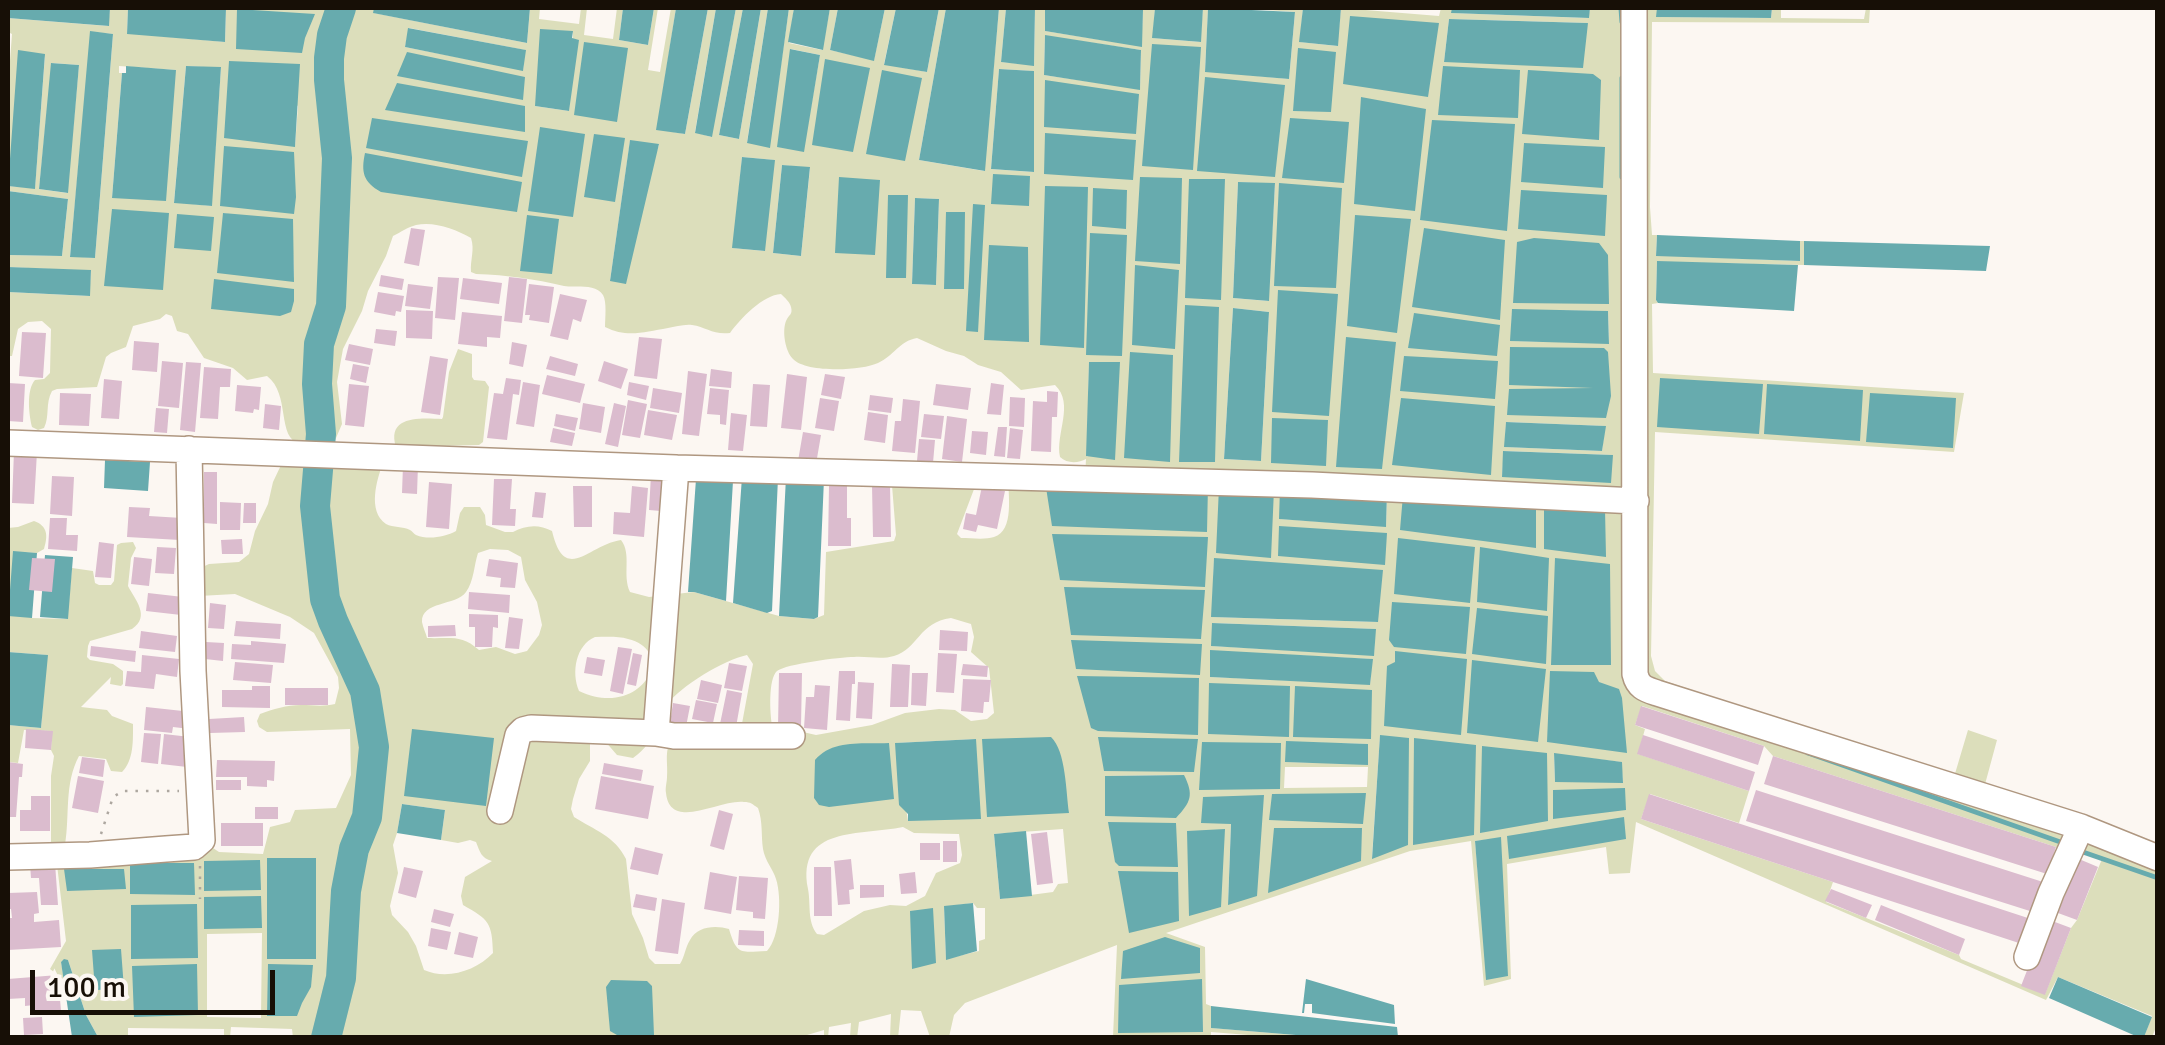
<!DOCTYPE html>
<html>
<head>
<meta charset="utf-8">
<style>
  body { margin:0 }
  #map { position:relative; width:2165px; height:1045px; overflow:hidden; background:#fcf7f2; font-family:Signika,sans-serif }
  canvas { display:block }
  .frame { position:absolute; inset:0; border:10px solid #170f06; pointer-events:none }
  .scale { position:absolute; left:30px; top:970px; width:245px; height:45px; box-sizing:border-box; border:5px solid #170f06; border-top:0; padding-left:12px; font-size:30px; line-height:35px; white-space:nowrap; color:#170f06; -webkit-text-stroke:8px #fcf7f2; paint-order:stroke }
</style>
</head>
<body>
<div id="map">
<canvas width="2165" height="1045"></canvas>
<div class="frame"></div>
<div class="scale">100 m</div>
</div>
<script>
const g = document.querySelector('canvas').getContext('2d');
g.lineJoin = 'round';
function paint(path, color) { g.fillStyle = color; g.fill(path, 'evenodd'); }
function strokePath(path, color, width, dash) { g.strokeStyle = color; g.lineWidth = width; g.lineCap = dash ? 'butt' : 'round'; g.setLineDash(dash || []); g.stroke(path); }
paint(new Path2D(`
  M110,8H128L127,33L225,42L226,9L216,8L316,10L317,8H375L374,13L527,43L530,8H540L539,19L579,24L581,8H587L584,35L613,39L617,8H623L619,40L648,45L654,8H658L648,70L660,72L671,8H676L657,129L685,134L708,8H716L695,132L711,137L736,8H743L719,135L739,139L761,8H768L747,142L769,147L789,8H794L789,43L822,50L830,8H838L830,50L874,60L885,8H896L884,64L927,72L939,8H946L919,160L984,171L999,8H1006L1001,62L1034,65L1035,8H1045V31L1141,46L1143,11L1126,8H1155L1153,38L1200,42L1203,8H1208L1205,71L1289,79L1295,12L1237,8H1303L1300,42L1337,46L1341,8L1439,16L1441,8H1452V13L1588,18L1590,8H1657V17L1771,18L1772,8H1781V18L1864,19L1866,8H1870L1869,23L1652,22L1650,207L1652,235H1657L1656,255L1799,261L1800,241H1804V265L1657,262L1656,300L1658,303L1652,304L1653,373L1964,393L1954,452L1655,432L1651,656L1655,671L1665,681L1954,777L1968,730L1997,740L1984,788L2157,849V1025L2152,1037H2144L2152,1016L2058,977L2046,1000L1636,822L1630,873L1609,874L1606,847L1507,864L1511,979L1484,986L1471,841L1410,851L1166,933L1205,947L1206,1004L1211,1006L1212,1028L1320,1037H1273L1211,1032V1037H1113L1117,945L965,1003L954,1015L949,1037H930L921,1011L901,1010L898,1038L890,1037L891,1014L859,1022L857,1038L850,1037L851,1023L829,1027L828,1038L824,1037V1030L797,1038H293L292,1029L231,1027L230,1037H224V1029L128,1028V1037H98L86,1015L68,960L61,962L64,980L50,969L66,941L56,856L210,846L219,852L263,854L270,827L290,822L295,810L336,808L351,775L350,729L267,732L259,727L257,721L260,714C273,709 287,705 301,705C313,705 323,707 335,704L339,688L338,677L314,633L290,617L235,594L199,596L198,569L209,564L239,562L249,554L255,531L268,504L273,482L282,463H383C377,479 367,511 386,524C393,528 403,526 410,530C412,531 414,534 416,535C428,540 445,537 456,531L460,513L464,507H480L485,515L486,525L505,532H513C526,525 539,524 552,531C565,585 588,545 621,540C632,554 622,575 630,592L649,597L694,592L779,616L814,619L824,615L826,552L894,541L896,535L891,473L979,476L957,534L961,538C971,538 985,540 994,537C1015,531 1008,493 1008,476L1085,478L1086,459C1079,463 1067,464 1060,457C1055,434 1075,404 1055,385L1021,390L1001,372L978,365L964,356L946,351L917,338C899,341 894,356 878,363C861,371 806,373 793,359C785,351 782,331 786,321C789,314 793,315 791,307C790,302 785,298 781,294C763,295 741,318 730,333C713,335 706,327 692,325C684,324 675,327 668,328C644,332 627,338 605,327C605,318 607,302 603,295C595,283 575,288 564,286C534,279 508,275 476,274L471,272C470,260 475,250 471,238C455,229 434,221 416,225C408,227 401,232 393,236L386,256L368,291L362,311L343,349L337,382L342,424L333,445C323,444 310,446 300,444C276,438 291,394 267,376L247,380L233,368L204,358L188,334L177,331L172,316L166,314L160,319L133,326L126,347L111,353L106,357L97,387L57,389L52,391C45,404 50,416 44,428L38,430L32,427C29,415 26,390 35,380L44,379L50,373L51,329L42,321L28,322L18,329L12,356H8V292L89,296L91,271L8,267V255L62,256L68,199L8,191V186L35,188L45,55L8,169V88L12,34L8,32V18L108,26ZM1449,19L1588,23V24L1444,62ZM409,28L525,50L523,70L405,47ZM91,32L113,34L95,258L70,256ZM573,32L569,111L535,106ZM1045,36L1141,50L1140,89L1044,75ZM791,49L820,55L803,152ZM229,61L298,106L295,146ZM52,63L79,65L67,193L39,189ZM119,66L176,70L112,198L122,73H119ZM186,66L221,68L211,206L174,202ZM999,69L1033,71V172L991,169ZM630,141L659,145L610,281ZM742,157L774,160L764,251L733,248ZM782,165L810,168L801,256L773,253ZM1238,182L1275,184L1268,301L1233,298ZM915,198L939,199L936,285L912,284ZM223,213L292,228L294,278ZM1233,308L1269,312L1261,461L1224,459ZM1512,310L1608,311L1609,343L1511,341ZM1089,362H1119L1087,457ZM1506,422L1605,426L1602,451L1505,447ZM1504,451L1612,455L1502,476ZM1280,489L1387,493L1386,526L1280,519ZM490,549L508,550L521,557L525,580L537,602L542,625L539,635L527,651L515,654L496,647L479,650C461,634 450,639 427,638C426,633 423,628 422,622C421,601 456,606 466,592C474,581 474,565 478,553ZM1214,559L1378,622L1212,617ZM951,618L971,624L974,637L971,652L989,668L994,713L987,719L971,721L955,710L939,709L905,713L872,725L816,735L772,725C770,714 768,679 777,671C786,664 840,657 854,657C867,656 881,660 894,656C918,649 919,622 951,618ZM1212,623L1375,629L1374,655L1212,646ZM595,637C606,637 618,636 628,639C679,651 641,720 579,691C571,672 576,645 595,637ZM1210,651L1372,659L1370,684L1210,677ZM747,655L753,664L741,729L669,744C665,755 668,765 667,777C667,782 665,788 666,793C670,832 720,799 744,802C751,802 752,804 758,808C763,822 761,835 763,849C765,861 773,869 776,879C782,897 780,937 767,951C741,952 737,956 729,929C716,925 697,926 690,940C685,948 685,956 680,964H655L649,958L643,938L632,914L626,859C615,836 594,830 574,817L571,809L573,799L579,779L590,761V744L595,740H604L617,755L633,758C658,740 652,727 667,705C680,686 724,660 747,655ZM1642,706L1764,746L1773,756L2056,847L2068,857L2073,848L2102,859L2077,920L2071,928L2045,994L1961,959L1959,955L1826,902L1833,882L1641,819L1650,794L1739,823L1749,791L1638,754L1645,729L1635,725ZM1380,736L1409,739L1373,858L1372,857ZM976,739L908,821L896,743ZM1286,742L1368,744V764L1286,762ZM1554,754L1621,762L1623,782H1555ZM1368,767L1367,787L1284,788L1285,767ZM1183,775L1106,816L1105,815L1106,776ZM402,804L445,810L441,840L458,843L470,840L476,842C480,852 481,858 492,861L465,877L461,896L463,905C489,920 492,922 493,953C476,971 447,980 424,970L416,946L408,932L392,915L390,906L398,873L393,845L397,833ZM1231,823L1257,895L1228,904ZM903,827L914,833L959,834L962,855L960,863L936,873L925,896L906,906L890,905L864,911L824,935L817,934C807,921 811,905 808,889C796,825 861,836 903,827ZM1063,829L1068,883L1058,884L1053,892L1000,899L994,834ZM1501,838L1487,980L1475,841ZM973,903L977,908H985V939L979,941V951L946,959L944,907ZM262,933L261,1018L207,1017V934Z
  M458,349L472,354V377L474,380L485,381L489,387L483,442L479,445L396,447C386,415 421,418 442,419L443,417L449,372Z
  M34,521C48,526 48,536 44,549L37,553L13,552L32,618L67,619L72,568L93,571L95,583L99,585H111L114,581L117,545L121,543L133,542L136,548L131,558L128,586C135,600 151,616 132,629L90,641L88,646L87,657L90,660L113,664L123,671V684L121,686L110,684L111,677L81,707L107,710L112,716L133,724C133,740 134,760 122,772L111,771L106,759L79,756C64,784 70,815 65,845L53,848L51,842V776L54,756L51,750L52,731L24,730L18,763L8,762V725L41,728L47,655L8,652V528L18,527Z`), '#dcdebb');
paint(new Path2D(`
  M8,8H110L109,26L8,18Z
  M128,8H226L225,42L127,34Z
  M374,8H530L527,43L373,13Z
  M623,8H654L648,45L619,40Z
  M676,8H708L685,134L656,130Z
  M716,8H736L712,137L695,133Z
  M743,8H761L739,139L719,135Z
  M768,8H789L770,148L747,143Z
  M794,8H830L823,50L788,42Z
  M838,8H885L874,61L830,50Z
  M896,8H939L927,72L884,65Z
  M946,8H999L985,171L919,160Z
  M1006,8H1035L1034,66L1001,62Z
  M1045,8H1126L1143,10L1142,47L1045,31Z
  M1155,8H1203L1201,42L1152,38Z
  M1208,8L1295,12L1289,79L1205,72Z
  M1303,8H1341L1338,46L1299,42Z
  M1452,8H1590L1589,18L1451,13Z
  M1657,8H1772L1771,18L1656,17Z
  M237,9L315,14L305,38L302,53L236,49Z
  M1350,16L1439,23L1428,97L1343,84Z
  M1449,19L1588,23L1583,68L1444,62Z
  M408,28L526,50L523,71L405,47Z
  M540,29L573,31L572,38L579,40L569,111L535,106Z
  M90,31L113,34L95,258L70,257Z
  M1045,35L1141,50L1140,90L1044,75Z
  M584,42L628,48L617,122L574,115Z
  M1152,44L1201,47L1193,170L1142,166Z
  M1298,48L1336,52L1331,112L1293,111Z
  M790,49L820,55L804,152L777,147Z
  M18,50L45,54L35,189L8,186Z
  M407,52L525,77L523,100L397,76Z
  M825,59L870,68L853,152L812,145Z
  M229,61L300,64L295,147L224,138Z
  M51,63L79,65L68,193L39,189Z
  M126,66L176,70L166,201L112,198L122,73H126Z
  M186,66L221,67L212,206L174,203Z
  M1443,66L1520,70L1518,118L1438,115Z
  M999,69L1034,71V172L991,169Z
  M882,70L922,78L905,161L866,154Z
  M1528,70L1593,74L1601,80L1599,140L1522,134Z
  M1205,77L1285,85L1275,177L1197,171Z
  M1045,80L1139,94L1136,134L1044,127Z
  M397,83L525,106V132L385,110Z
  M1361,97L1426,109L1415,211L1354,204Z
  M372,118L528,141L522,177L366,148Z
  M1290,118L1349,122L1344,183L1282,178Z
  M1432,120L1515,124L1507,231L1420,220Z
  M540,127L585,134L573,217L528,211Z
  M1045,133L1136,140L1133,180L1044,174Z
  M594,134L625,138L615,202L584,197Z
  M630,140L659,144L626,284L610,281Z
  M1524,143L1605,147L1603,188L1521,182Z
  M224,146L294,152L296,197L294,214L220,206Z
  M365,153L522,182L517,212L381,192C363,182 361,172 365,153Z
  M742,157L775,160L765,251L732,248Z
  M782,165L810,167L801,256L773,253Z
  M993,174L1030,176L1029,206L991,204Z
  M839,177L880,180L875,255L835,253Z
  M1140,177L1182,178L1180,264L1135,261Z
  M1189,179H1225L1221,300L1185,298Z
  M1238,182L1275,183L1269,301L1233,298Z
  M1279,183L1342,188L1336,288L1274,286Z
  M1045,186L1088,187L1084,348L1040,345Z
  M1093,188L1127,190L1126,229L1092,226Z
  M1521,190L1607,195L1605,236L1518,229Z
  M8,191L68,199L62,256L8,255Z
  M888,195H908L906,278H886Z
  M915,198L939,199L936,285L912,284Z
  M973,204L985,205L978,332L966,331Z
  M112,209L169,213L163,290L104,286Z
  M946,212H965L964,289H944Z
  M223,213L293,219L294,282L217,273Z
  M177,214L214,217L211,251L174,248Z
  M527,215L559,219L552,274L520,271Z
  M1355,215L1411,219L1397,333L1347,326Z
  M1424,228L1505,240L1500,320L1412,307Z
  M1090,233L1127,235L1122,356L1086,355Z
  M1657,235L1800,241V261L1656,256Z
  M1534,238L1599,243L1608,255L1609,304L1513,303L1517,242Z
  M1804,241L1990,246L1986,271L1804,265Z
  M989,245L1028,247L1029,342L984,340Z
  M1657,261L1798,265L1794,311L1658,303L1656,300Z
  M1135,265L1179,270L1175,349L1132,345Z
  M8,267L91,270L90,296L8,292Z
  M214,279L294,289V301L291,312L280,316L211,309Z
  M1278,290L1338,294L1329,416L1272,412Z
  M1185,305L1219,307L1215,462H1179Z
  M1233,308L1269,312L1261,461L1224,459Z
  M1512,309L1608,311L1609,344L1510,341Z
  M1414,313L1500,325L1497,356L1408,348Z
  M1346,337L1396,342L1382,469L1336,467Z
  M1510,347L1604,348L1608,352L1611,396L1606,418L1507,415L1509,389L1593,388L1509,385Z
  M1130,352L1173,355L1170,462L1124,458Z
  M1404,356L1498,361L1495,399L1400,391Z
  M1089,362H1120L1115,460L1086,456Z
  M1660,378L1763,384L1759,434L1657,427Z
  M1767,384L1863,390L1860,441L1764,434Z
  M1870,393L1956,398L1953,448L1866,442Z
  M1401,398L1495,406L1491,475L1392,465Z
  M1272,418L1328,420L1326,466L1271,463Z
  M1506,422L1606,426L1602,451L1504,447Z
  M1503,451L1613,455L1611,483L1502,477Z
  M105,460L150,462L148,491L104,488Z
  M742,477L778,478L772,611L767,613L733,603Z
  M786,477L824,479L818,617L814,619L779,616Z
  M696,479L733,481L726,601L694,592H688Z
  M1045,481L1208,485L1207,532L1052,526Z
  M1219,487L1274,489L1271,558L1216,553Z
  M1280,488L1387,493L1386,527L1279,519Z
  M1403,495L1536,504V548L1400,530Z
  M1544,503L1605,509L1606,557L1544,549Z
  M1279,526L1387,533L1385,565L1278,556Z
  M1052,534L1208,537L1205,587L1060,580Z
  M1398,538L1475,547L1470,603L1394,594Z
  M1480,547L1549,558L1547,611L1477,602Z
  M13,551L37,553L32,618L8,616Z
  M45,555L73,557L68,619L40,617Z
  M1214,558L1383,570L1378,622L1211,617Z
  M1555,558L1610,564L1611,665H1551Z
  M1064,587L1205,590L1201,639L1071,635Z
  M1392,602L1470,607L1466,654L1394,647L1389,640Z
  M1477,608L1548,616L1546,664L1472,654Z
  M1212,623L1376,629L1374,656L1211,646Z
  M1071,640L1202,644L1200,675L1076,669Z
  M1210,650L1373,659L1370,685L1210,677Z
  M1395,651L1467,659L1461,735L1384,726L1387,666L1395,662Z
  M8,652L48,655L41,728L8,725Z
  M1472,660L1546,669L1538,742L1467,733Z
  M1550,671L1594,672L1599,682L1619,689L1622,698L1627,753L1547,742Z
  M1077,676L1199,678L1198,735L1098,731L1091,728Z
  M1209,683L1290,686L1289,737L1208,734Z
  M1295,686L1372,690L1371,739L1293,737Z
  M412,729L494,738L486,806L404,796Z
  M1380,735L1409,738L1408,845L1372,859Z
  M1051,737C1066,751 1066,792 1069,813L987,817L982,739Z
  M1098,737L1198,739L1194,772L1104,771Z
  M1414,738L1476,745L1474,835L1413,845Z
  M976,739L981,819L908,821V814L899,805L895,743Z
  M1286,741L1368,744V765L1285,762Z
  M1202,742L1281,743L1280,789L1199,790Z
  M889,743L894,799L829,807L819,805L814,798L815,760C832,739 864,744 889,743Z
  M1482,746L1547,753L1548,821L1480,833Z
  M1554,753L1622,762L1623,783L1555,782Z
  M1184,775C1194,795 1191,802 1176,818L1105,816V776Z
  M1625,788L1626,810L1553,819V790Z
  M1366,793L1363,824L1269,820L1272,794Z
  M1264,795L1257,896L1228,905L1231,824L1201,823L1203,797Z
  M402,804L445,810L441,840L397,833Z
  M1624,817L1626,839L1509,859L1507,836Z
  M1108,822L1176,823L1178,867L1119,866L1115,862Z
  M1274,828H1362L1361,861L1268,893Z
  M1225,829L1221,907L1189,916L1187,831Z
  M1026,831L1032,896L1000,899L994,834Z
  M1501,837L1508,976L1486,980L1475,841Z
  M267,858H316V959H267Z
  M260,860L261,890L204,891V861Z
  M130,863H194L195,895L130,894Z
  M64,869H124L126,889L67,891Z
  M1118,871L1178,872L1179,921L1129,933Z
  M261,896L262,928L204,929V897Z
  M973,903L977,951L946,960L944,906Z
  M197,904L198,958L131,959V905Z
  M933,908L936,963L912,969L910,911Z
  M1165,937L1200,948V973L1121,979L1123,951Z
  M121,949L124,989L95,990L92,950Z
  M64,959L68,960L86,1015L98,1037H72L61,962Z
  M197,964L198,1015L134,1017L132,966Z
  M268,964L313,965L311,987L302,1003L297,1016H267Z
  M2058,977L2152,1017L2144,1037H2138L2049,998Z
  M1202,979L1203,1032L1118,1033L1119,985Z
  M1306,979L1394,1005L1395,1024L1312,1013V1004H1305L1304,1013H1302Z
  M611,980L647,981L652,986L654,1035H617L610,1031L606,987Z
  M1211,1006L1397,1027L1398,1037H1320L1211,1028Z`), '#67abae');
strokePath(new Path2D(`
  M1621,8L1622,22
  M1622,78V177
  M1808,753L2066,844
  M2080,851L2158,878`), '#67abae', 5);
strokePath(new Path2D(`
  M326,1038L341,978L346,891L354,849L367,817L374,747L365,691L333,621L325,599L315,506L321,434L317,384L319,344L331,306L337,158L329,80V58L332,35L341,8`), '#67abae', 30);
paint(new Path2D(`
  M411,228L425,230L419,266L404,263Z
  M381,275L404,279L402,290L379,286Z
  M438,277L459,278L455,320L435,318Z
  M509,277L527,279L522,323L504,321Z
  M463,278L502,283L499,304L460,299Z
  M408,284L433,287L430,309L405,306Z
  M529,284L554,287L549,323L529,320L530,315H525Z
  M378,292L404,296L401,312L396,311L395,316L374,312Z
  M560,294L587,300L581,322L573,319L568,340L550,336Z
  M406,310L433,311L432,339L406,338Z
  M462,312L502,316L500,338L487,337V347L458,344Z
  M376,329L397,331L395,346L374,343Z
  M22,332L46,333L43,378L19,376Z
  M639,337L662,339L657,379L634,376Z
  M134,341L159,343L157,372L132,370Z
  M512,342L527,345L523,367L509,364Z
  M349,344L373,349L370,365L345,360Z
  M430,356L448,359L440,415L421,412Z
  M550,356L578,364L575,376L546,369Z
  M162,361L183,363L179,408L158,406Z
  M604,361L628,369L621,389L598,381Z
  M186,362L201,363L195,432L180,430Z
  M353,364L369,367L366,383L350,379Z
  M204,367L231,369L230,387H220L218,419L200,418Z
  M711,369L732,372L731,388L709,386Z
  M688,371L707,374L699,436L682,434Z
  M787,374L807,377L801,430L781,428Z
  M825,374L845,377L841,399L821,395Z
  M547,375L585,384L580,403L542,394Z
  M506,378L521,380L519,395L513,394L507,440L487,438L494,393L503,394Z
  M104,379L122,381L119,419L101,418Z
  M523,382L540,385L534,427L516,424Z
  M629,382L649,386L646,400L627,395Z
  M8,383L25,384L23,422L8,421Z
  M991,383L1004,385L1001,415L987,414Z
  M349,384L369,386L364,427L345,425Z
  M753,384L770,385L767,427L750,426Z
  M936,384L971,388L968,410L933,405Z
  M237,385L261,387L259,410L254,409L253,413L235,411Z
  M653,388L682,393L679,413L650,408Z
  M710,388L729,390L726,425L720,424V415L707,414Z
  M1047,391L1058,392L1057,417H1052L1051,452L1031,451L1033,401L1047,402Z
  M60,393L91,394L89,426L59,425Z
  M870,395L893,398L891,413L868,410Z
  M1010,397L1025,398L1024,427L1009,426Z
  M820,398L839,401L834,431L815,428Z
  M903,399L920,401L915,453L892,451L895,421H901Z
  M628,400L647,404L640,438L622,435Z
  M583,403L605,407L601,433L579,429Z
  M614,403L626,406L618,447L605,444Z
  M265,404L281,406L279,430L263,428Z
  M156,408L169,409L167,433L154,432Z
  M648,410L677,415L672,440L644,435Z
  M868,412L888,415L885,443L864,440Z
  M731,413L747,415L743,451L728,450Z
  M556,414L578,418L575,431L554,426Z
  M924,414L944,416L941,439L921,437Z
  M947,416L967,419L962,462L942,459Z
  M998,427H1007L1005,457L994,456Z
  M553,428L575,433L572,446L550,442Z
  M1010,428L1023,430L1020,459L1007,458Z
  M972,431L988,432L986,455L970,453Z
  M803,432L821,435L816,464L798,461Z
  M919,439L935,440L933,463L917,461Z
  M14,451L37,452L34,504L12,503Z
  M403,465H418L417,494L402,493Z
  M204,472H217V524L204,523Z
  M651,475L671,476L661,511L649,510Z
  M52,476L74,477L72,516L50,514Z
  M494,479H512L510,509H516L515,526L492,525Z
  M429,482L452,484L449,529L426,527Z
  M872,485H890L891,537H873Z
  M573,486H592V527H574Z
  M632,486L648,488L644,537L613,534L614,512L630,513Z
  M829,486H847V518H851V546H828Z
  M982,486L1005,491L997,529L978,525L976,532L963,529L966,513L976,515Z
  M535,492L546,493L543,518L532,517Z
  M220,502L241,503L240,530H220Z
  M244,503H256V523H243Z
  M129,507L150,508L149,516L182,518L180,540L127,537Z
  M50,518H67L66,535H78L77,551L48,549Z
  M242,539L243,554H222L221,540Z
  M99,542L114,544L111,578L95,577Z
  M157,547L176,548L174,574L155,573Z
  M134,557L152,559L149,586L131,584Z
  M32,558L55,559L52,592L29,590Z
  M489,559L518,563L515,588L500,587L501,578L486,576Z
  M469,592L510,595L509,613L468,609Z
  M148,593L183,597L181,615L146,611Z
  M210,603L226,605L224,629L208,628Z
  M469,614L498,615V628L493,627L492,647H475V627H469Z
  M509,617L523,619L519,649L505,648Z
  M236,621L281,624L280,639L234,636Z
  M455,625L456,636L428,637V626Z
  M940,630L968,632L967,651L939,650Z
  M141,631L177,636L175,652L139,648Z
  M251,641L286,644L284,663L231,659L232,644L251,645Z
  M206,642L224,643L223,661L205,659Z
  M91,646L136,651L135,662L90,656Z
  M618,647L632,649L623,694L610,691Z
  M633,653L642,655L636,686L627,684Z
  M938,653L957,654L954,693L936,692Z
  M142,655L179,659L177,677L156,674L154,689L125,686L127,671L141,672Z
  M587,657L605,660L602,676L584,673Z
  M235,662L273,665L271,683L233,680Z
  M729,663L747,666L742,691L724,688Z
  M892,664L910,665L908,707H890Z
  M963,664L988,666L987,677L961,675Z
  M839,671H855V684H852L850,721L836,720Z
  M779,673H802L801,727H778Z
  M912,673H928L926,706L911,705Z
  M963,679L991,680L989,702H984L983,713L961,711Z
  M701,680L722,685L718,703L697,699Z
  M858,682L874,683L872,719L856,718Z
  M815,685L830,686L827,730L804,728L806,697H814Z
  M252,686H270V708L222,707V690H252Z
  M285,688H328V705H285Z
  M727,690L742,693L736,727L720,724Z
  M696,700L717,704L713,723L692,719Z
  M673,703L690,706L685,732L669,730Z
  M1641,706L1764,746L1758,765L1635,725Z
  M146,707L192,712L190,729L173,727L172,733L144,730Z
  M244,717L245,732L210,733L209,719Z
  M26,729L53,731L51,750L25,748Z
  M144,733L161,734L158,764L141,762Z
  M164,734L190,737L187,767L161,764Z
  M1643,735L1755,772L1749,791L1637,754Z
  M1773,756L2056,847L2047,874L1764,784Z
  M82,757L105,760L103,777L79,773Z
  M217,760L275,761L274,781L267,780V787L247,786V777H216Z
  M8,762L23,764L22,777H19L16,817H8Z
  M604,763L643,770L641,781L602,774Z
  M78,776L104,781L98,813L72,808Z
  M601,776L654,786L648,819L595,809Z
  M216,780H241V790H216Z
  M1756,790L2043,882L2033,912L1746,821Z
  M1649,794L2034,920L2025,945L1641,819Z
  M31,796H50V831H20V810H31Z
  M255,807H278V819H255Z
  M719,810L733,814L724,850L710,846Z
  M221,823H263V846H221Z
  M1047,832L1053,883L1037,885L1031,834Z
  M943,841H957V862H943Z
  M920,843H940V860H920Z
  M635,847L663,854L658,875L630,869Z
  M851,859L854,889L849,890L850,904L838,905L834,861Z
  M2079,859L2098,867L2077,920L2058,913Z
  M55,863L58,905H41L39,878H31L30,864Z
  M404,867L423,871L416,898L398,893Z
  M814,867H831L832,916H814Z
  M710,872L737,877L731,914L704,909Z
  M915,872L917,893L901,894L899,874Z
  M739,876L768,878L765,919L753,918V912L736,910Z
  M860,885H884V897L860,898Z
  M1831,889L1872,905L1866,918L1825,901Z
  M37,892L39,913L34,914V922L59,920L61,947L8,950V918H12L11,909H8V893Z
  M636,894L657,898L655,911L633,907Z
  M662,899L685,903L678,954L655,951Z
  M1881,905L1965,939L1959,955L1875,920Z
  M434,909L454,914L450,927L431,922Z
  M2047,919L2071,928L2045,995L2021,986Z
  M431,928L451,932L447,950L428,946Z
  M739,930L764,931V946L738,945Z
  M459,932L478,937L473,958L454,954Z
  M58,975L61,1011L34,1013V1005L25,1006V998L8,999V979Z
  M42,1017L43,1034L24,1035L23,1018Z`), '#dbbcce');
const minor = new Path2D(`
  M1634,8L1635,674C1638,687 1645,689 1657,693L2081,827L2158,858
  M8,443L676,468L1312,485L1636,501
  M656,733L676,468
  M500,811L518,735L523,730L531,728L656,733L674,736H792
  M8,857L90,855L166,849L194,847L202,840L193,671L189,449
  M2027,957L2051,893L2081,827`);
strokePath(minor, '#af9780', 28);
strokePath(new Path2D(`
  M101,834L113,797L123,791H179
  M200,866V899`), '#ada7a0', 2.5, [2.5, 8]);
strokePath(minor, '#fff', 25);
</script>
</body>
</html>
